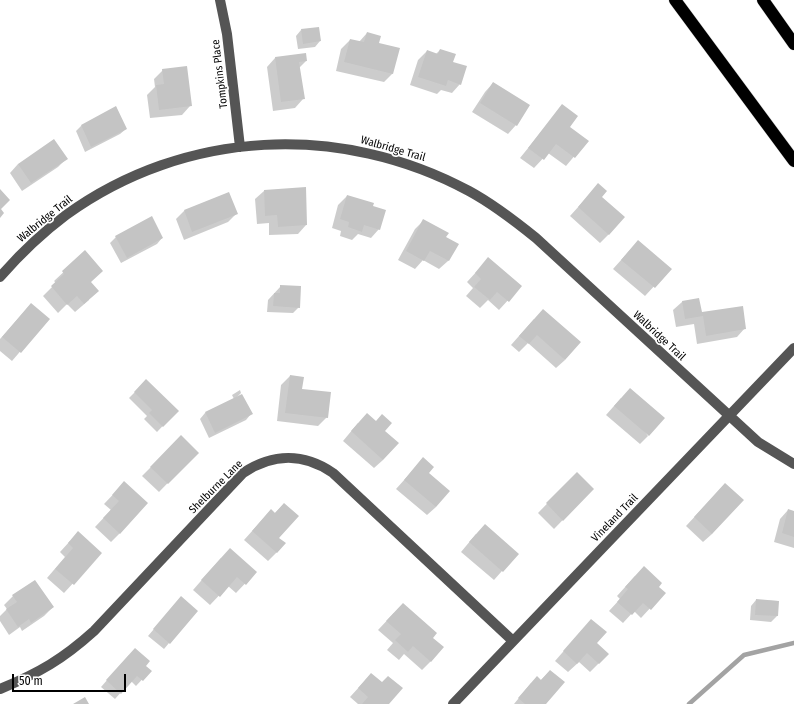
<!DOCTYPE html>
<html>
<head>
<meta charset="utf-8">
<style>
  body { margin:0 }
  #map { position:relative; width:794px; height:704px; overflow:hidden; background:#fff; font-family:"Fira Sans Condensed",sans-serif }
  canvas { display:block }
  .scale { position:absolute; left:12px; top:674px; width:114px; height:18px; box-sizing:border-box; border:2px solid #000; border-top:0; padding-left:5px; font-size:12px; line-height:14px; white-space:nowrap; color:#000; -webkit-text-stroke:3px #fff; paint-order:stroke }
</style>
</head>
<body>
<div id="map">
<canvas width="794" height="704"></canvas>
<div class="scale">50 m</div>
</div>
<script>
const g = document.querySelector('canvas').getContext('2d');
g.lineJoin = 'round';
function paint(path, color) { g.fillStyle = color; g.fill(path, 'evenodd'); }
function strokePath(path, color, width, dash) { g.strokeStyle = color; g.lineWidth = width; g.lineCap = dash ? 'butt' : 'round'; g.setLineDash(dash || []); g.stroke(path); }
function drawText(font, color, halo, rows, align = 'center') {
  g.font = font + ' "Fira Sans Condensed",sans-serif'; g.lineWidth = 3.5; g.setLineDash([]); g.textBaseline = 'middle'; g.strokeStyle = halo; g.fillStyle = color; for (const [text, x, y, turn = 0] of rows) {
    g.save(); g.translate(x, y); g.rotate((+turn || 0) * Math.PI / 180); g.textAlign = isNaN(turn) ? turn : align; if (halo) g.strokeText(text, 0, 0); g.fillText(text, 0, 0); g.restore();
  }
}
paint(new Path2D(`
  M301,30L320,41L315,47L298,49L296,36Z
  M367,33L378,44L393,73L384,82L336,71L341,49L350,40L359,42Z
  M440,50L452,62L460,84L452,93L441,90L437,94L410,85L418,60L427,51L436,54Z
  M275,58L306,61L299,68L303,99L295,108L273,111L267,67Z
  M163,70L190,106L182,115L150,118L147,95L155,87L154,79Z
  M493,83L516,125L508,134L472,112L485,92Z
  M563,105L568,127L587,141L566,166L548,153L534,168L520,158Z
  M116,107L126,129L120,134L85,152L76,131L81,126Z
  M66,159L58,167L22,191L10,173L18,164Z
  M598,185L609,234L600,243L570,216Z
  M305,188L306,225L298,234L269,235V223L257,224L255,199L264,191Z
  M347,196L371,207L379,229L371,238L358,234L352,240L340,236L341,231L332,228L338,205Z
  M184,211L237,213L228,222L184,240L176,219Z
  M424,220L445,237L457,244L448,261L439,269L423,260L415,269L398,260L415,229Z
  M116,237L162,238L157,244L121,263L110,243Z
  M630,250L670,269L645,296L613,269Z
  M85,252L90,282L89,300L75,312L67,304L58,313L43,296L56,283L54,281Z
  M488,259L521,286L499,310L488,300L480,308L466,296L473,288L467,282Z
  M281,286L299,307L293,313L267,312L268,300Z
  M698,299L701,314L745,328L737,337L697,344L694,324L676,327L673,310L682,302Z
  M31,304L48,319L12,361L0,351V339Z
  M534,319L565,360L556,368L528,343L519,352L511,345Z
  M290,376L327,417L318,426L277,421L281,385Z
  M146,381L177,411L157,432L144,419L147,416L129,398Z
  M240,390L241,393L237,397L251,414L246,420L209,438L200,419L205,413L234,399L232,395Z
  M621,398L648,436L640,444L606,415Z
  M358,423L383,431V460L374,468L343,441Z
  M181,437L197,453L159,492L142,476Z
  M423,459L436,507L427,515L396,489Z
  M577,473L593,489L554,529L538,513Z
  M124,483L120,533L111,542L95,527L111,510L104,504Z
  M725,484L712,534L703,542L686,526Z
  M284,504L277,552L268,561L244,540L271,510L274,514Z
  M788,510L794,512V548L774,542L780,519Z
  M476,534L517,554L494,580L461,552Z
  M70,541L101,553L64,593L47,578L65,557L60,552Z
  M221,558L256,572L236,593L228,586L210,605L193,590Z
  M635,576L657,587L664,593L641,618L634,611L623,623L609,611L620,599L617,596Z
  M13,596L53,607L44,616L22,631L20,627L9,635L0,621V616L7,609L4,605Z
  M756,600L778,601L777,616L771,622L750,620L751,606Z
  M176,603L169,643L164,649L148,636Z
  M394,613L432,638L431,661L422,670L404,654L399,660L387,650L393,643L378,630Z
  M583,629L599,663L590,672L579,662L568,672L555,661Z
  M129,655L150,671L136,686L131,681L115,699L101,687Z
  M550,671L545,704H514L531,683L540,681Z
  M371,674L388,704H358L350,697Z`), '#0003');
strokePath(new Path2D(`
  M689,704L744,655L794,643`), '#a3a3a3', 4.5);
paint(new Path2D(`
  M319,27L321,41L303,44L301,29Z
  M367,32L381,36L379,43L400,48L393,74L344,62L350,39L364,42Z
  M440,49L456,54L453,62L467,66L461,85L448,80L446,86L418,77L427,50L438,54Z
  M306,53L307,61L299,62L305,99L281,102L275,57Z
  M187,66L192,106L159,110L156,85L164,84L162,69Z
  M493,82L530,105L517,126L480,103Z
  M562,104L578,116L570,127L589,141L575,158L556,144L544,160L528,148Z
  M116,106L127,129L91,147L81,125Z
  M54,139L68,159L31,183L18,164Z
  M598,183L607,191L602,197L625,217L609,235L578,207Z
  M306,187L307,225L278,227L277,215L265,216L264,190Z
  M0,189L10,200L1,209L4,213L0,218Z
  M229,192L238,214L192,232L184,210Z
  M347,195L374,203L373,206L386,210L380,230L364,225L362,232L348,227L349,222L340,219Z
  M152,216L163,238L127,258L115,236Z
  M423,219L449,233L446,237L459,244L449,261L430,251L424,261L406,251Z
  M638,240L672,269L655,288L621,260Z
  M85,250L103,271L91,282L99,291L84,304L77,296L67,305L51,286L64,274L62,271Z
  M488,257L522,286L509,302L497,292L490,300L474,287L481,279L475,273Z
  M280,285L301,286L300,308L273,306L274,293H280Z
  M699,298L702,312L743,306L746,329L706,336L703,316L685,319L682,301Z
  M31,303L50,319L21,353L2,337Z
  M543,309L581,342L565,360L537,335L529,344L519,336Z
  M290,375L304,377L302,389L331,392L328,418L285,413Z
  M146,379L179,411L163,427L149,413L152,410L134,392Z
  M630,388L665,418L649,436L614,406Z
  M242,394L253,414L215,433L205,412Z
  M367,413L376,421L382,414L392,423L385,431L399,443L383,460L351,431Z
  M181,435L199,453L168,484L150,467Z
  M423,457L434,467L429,473L450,491L436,507L404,480Z
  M577,472L594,489L563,521L546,503Z
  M124,481L148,503L120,534L103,518L119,501L112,495Z
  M725,483L744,500L712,534L694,517Z
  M284,503L299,516L279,538L286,543L277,553L252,531L271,509L275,513Z
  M788,509L794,511V537L782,533Z
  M485,524L519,554L503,572L469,542Z
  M78,531L102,553L74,585L55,569L73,548L68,543Z
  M230,548L257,572L246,585L237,577L220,597L201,580Z
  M644,566L662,583L659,587L666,593L651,610L643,603L632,615L617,602L628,589L625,587Z
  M35,580L54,607L31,623L29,619L18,627L6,609L17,602L12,595Z
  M181,596L198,611L170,644L153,629Z
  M756,599L779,601L778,616L755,615Z
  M403,603L437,633L433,638L444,647L431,662L413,646L408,652L395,640L401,634L386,621Z
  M591,619L607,632L597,643L609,654L599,664L587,653L577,664L563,651Z
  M135,648L150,661L146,666L152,671L143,681L137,676L121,694L106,680Z
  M550,670L565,682L546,704H525L518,698L537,676L541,680Z
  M371,673L382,682L388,676L403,688L389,704H362L368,697L358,688Z
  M85,697L89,704H73Z`), '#c4c4c4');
const highway = new Path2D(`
  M675,0L794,161
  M763,0L794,44`);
strokePath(highway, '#dbdbdb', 13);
strokePath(new Path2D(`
  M220,0L227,34L240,147
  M0,277C20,254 42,233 66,215C185,129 341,122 469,191C493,204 515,221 536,238L758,442L794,464
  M0,689C39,673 63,659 94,631L243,473C273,453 304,453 333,473L513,641
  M453,704L794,348`), '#555', 10);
strokePath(highway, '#000', 12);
drawText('11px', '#000', '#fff', [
  ["Tompkins Place",220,74,-97],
  ["Walbridge Trail",393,149,16],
  ["Walbridge Trail",45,219,-39],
  ["Walbridge Trail",659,336,43],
  ["Shelburne Lane",216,487,-45],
  ["Vineland Trail",615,518,-46]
]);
</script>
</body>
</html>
